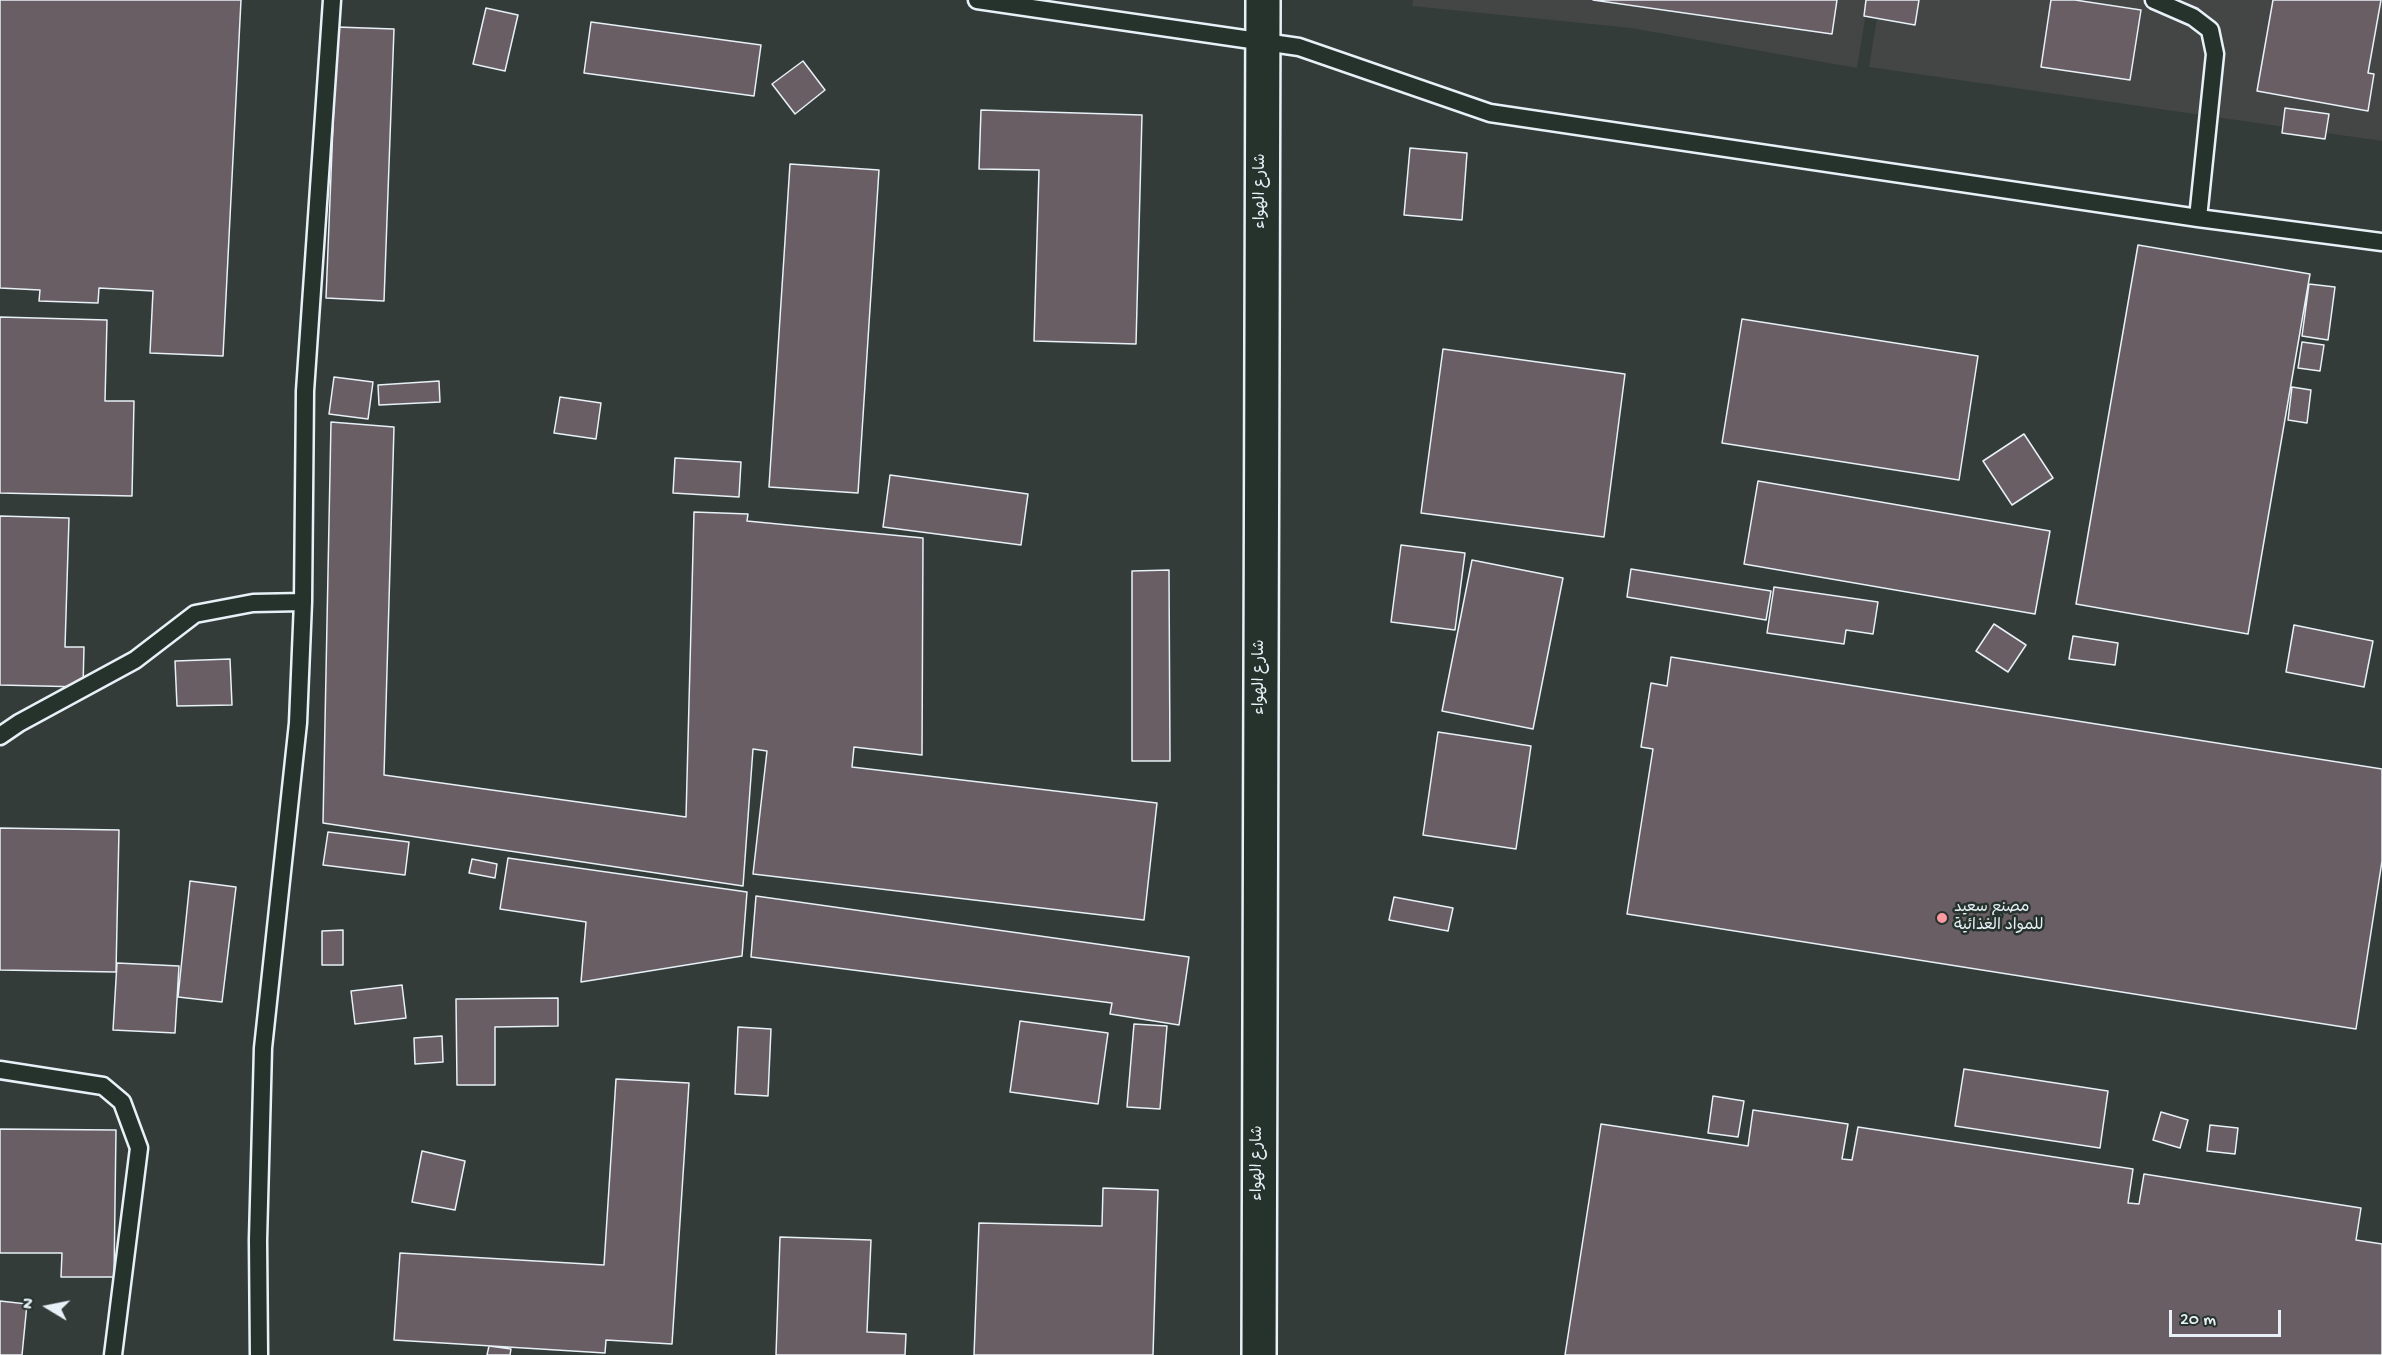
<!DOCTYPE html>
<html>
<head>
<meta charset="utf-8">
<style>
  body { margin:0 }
  #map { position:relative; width:2382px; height:1355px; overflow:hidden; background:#333c38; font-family:"Gochi Hand",sans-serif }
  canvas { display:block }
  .north { position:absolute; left:18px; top:1277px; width:60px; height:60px; -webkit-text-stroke:4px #26332d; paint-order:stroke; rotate:280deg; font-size:16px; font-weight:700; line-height:24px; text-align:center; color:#e8f1f8 }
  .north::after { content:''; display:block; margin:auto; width:21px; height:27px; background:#e8f1f8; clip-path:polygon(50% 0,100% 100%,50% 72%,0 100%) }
  .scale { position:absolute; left:2169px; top:1310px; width:112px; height:27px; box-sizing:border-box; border:3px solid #e8f1f8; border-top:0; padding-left:8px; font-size:18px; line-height:21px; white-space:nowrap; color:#e8f1f8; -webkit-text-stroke:4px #26332d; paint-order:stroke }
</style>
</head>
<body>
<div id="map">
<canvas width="2382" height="1355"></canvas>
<div class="north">N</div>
<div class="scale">20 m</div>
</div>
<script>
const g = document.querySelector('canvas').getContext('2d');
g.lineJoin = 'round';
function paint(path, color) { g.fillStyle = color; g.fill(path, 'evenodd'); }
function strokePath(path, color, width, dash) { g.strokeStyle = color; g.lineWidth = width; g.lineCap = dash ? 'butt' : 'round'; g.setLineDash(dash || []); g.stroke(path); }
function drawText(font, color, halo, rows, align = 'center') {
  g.font = font + ' "Gochi Hand","Playpen Sans Arabic",sans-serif'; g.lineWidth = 5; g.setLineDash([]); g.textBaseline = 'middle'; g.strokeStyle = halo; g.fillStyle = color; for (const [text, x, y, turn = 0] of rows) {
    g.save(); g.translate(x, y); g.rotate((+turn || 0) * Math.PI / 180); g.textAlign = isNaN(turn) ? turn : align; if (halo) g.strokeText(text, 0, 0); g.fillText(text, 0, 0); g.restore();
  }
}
paint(new Path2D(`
  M1413,0H1868L1857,68L1631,28L1412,6Z
  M1880,0H2382V141L1869,67Z`), '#434645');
const building = new Path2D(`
  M0,0H241L223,356L150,353L153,291L99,288L98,303L39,301L40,290L0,288Z
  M1593,0H1837L1832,34Z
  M1866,0H1919L1915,25L1864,16Z
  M2051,0H2075L2141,10L2130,80L2041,67Z
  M2273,0H2381L2368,73L2374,74L2368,111L2257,91Z
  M486,8L518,15L505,71L473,64Z
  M591,22L761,45L754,96L584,73Z
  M337,27L394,29L384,301L326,298Z
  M803,61L825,90L795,114L772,84Z
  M2285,108L2329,114L2325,139L2282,133Z
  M981,110L1142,115L1136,344L1034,341L1039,170L979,169Z
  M1410,148L1467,153L1462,220L1404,215Z
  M790,164L879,170L858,493L769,487Z
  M2138,245L2310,274L2248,634L2076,604Z
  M2309,284L2335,287L2328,340L2302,336Z
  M0,317L107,320L105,401H134L132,496L0,493Z
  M1742,319L1978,356L1959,480L1722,443Z
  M2302,342L2324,345L2320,371L2298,368Z
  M1443,349L1625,374L1604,537L1421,513Z
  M334,377L373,382L368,419L329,414Z
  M439,381L440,402L379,405L378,385Z
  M2292,387L2311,390L2307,423L2288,420Z
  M560,397L601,403L596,439L554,433Z
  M331,422L394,427L384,775L686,817L694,512L748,514L747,521L923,538L922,755L854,747L852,767L1157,803L1144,920L753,874L767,751L753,749L743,886L323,823Z
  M2024,434L2053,478L2012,505L1983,461Z
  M675,458L741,462L739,497L673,493Z
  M890,475L1028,494L1021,545L883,527Z
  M1758,481L2050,531L2035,614L1744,564Z
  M0,516L69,518L65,647H84L83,687L0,685Z
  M1401,545L1465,553L1455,630L1391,622Z
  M1472,560L1563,578L1533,729L1442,711Z
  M1631,569L1771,591L1766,620L1627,597Z
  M1169,570L1170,761H1132V571Z
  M1774,587L1878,602L1873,634L1846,630L1844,644L1767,633Z
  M1994,624L2026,645L2008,672L1976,651Z
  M2294,625L2373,641L2364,687L2286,672Z
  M2073,636L2118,643L2115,665L2069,659Z
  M1671,657L2382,769V861L2356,1029L1627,914L1653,749L1641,747L1651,683L1667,686Z
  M230,659L232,705L177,706L175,661Z
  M1438,732L1531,746L1516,849L1423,835Z
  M0,828L119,830L116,972L0,970Z
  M328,832L409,842L405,875L323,865Z
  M508,858L747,892L742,956L581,982L586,922L500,909Z
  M472,859L497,864L495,878L469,873Z
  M190,881L236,887L222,1002L178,997Z
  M756,896L1189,957L1179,1025L1110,1014L1112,1003L751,957Z
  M1394,897L1453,908L1448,931L1389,920Z
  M343,930V965H322V931Z
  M117,963L179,966L175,1033L113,1030Z
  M402,985L406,1018L355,1024L351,991Z
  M558,998V1026L495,1027V1085H457L456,999Z
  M1020,1021L1108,1033L1098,1104L1010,1092Z
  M1134,1024L1167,1026L1160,1109L1127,1107Z
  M738,1027L771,1029L768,1096L735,1094Z
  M442,1036L443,1062L415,1064L414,1038Z
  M1964,1069L2108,1091L2100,1148L1955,1126Z
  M616,1079L689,1083L672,1344L606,1340L605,1353L394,1340L400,1253L604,1265Z
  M1713,1096L1744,1101L1738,1137L1708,1133Z
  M1753,1110L1848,1124L1842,1159L1852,1160L1858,1127L2133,1169L2128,1203L2139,1204L2144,1174L2361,1208L2356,1240L2382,1244V1355H1565L1601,1124L1748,1146Z
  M2161,1112L2188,1120L2180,1148L2153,1140Z
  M2210,1125L2238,1128L2235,1154L2207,1151Z
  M0,1129L116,1130L114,1277H61L62,1253H0Z
  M422,1151L465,1161L455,1210L412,1202Z
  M1103,1188L1158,1190L1153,1355H974L979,1223L1102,1226Z
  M780,1237L871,1240L867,1332L906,1334L905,1355H776Z
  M0,1301L27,1304L22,1355H0Z
  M489,1346L511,1349L510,1355H487Z`);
paint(building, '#685e63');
strokePath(building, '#e8f1f8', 1.5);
const lane = new Path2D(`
  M977,0L1299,47L1490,113L2198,218L2382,242
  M2154,0L2193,17L2210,30L2215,54L2198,218
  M0,736L19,723L135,660L195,614L253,603L303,602
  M0,1070L103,1086L122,1102L139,1148L113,1355
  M259,1355L258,1240L263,1048L298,723L303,602L305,391L332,0`);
const secondary = new Path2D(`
  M1259,1355L1263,0`);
strokePath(lane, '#e8f1f8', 21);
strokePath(secondary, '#e8f1f8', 38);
strokePath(lane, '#26332d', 16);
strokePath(secondary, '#26332d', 33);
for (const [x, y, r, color] of [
  [1942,918,6,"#ff9aa2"]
]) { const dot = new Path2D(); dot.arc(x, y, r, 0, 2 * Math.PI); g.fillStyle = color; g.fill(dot); strokePath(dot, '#26332d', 2); }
drawText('16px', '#e8f1f8', '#26332d', [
  ["شارع الهواء",1262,191,-90],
  ["شارع الهواء",1261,677,-90],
  ["شارع الهواء",1259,1163,-90]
]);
drawText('16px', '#e8f1f8', '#26332d', [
  ["مصنع سعيد",1954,909],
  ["للمواد الغذائية",1954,927]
], 'left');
</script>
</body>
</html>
